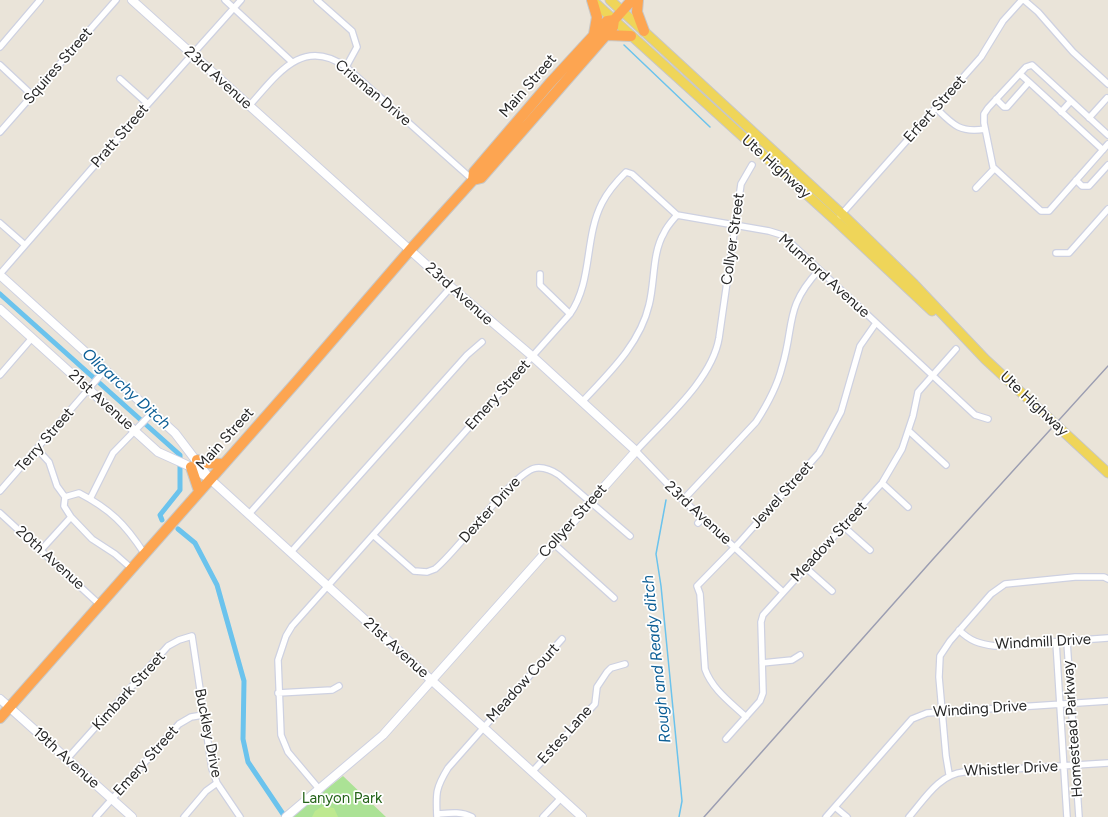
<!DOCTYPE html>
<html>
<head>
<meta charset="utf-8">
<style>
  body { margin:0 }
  canvas { display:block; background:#eae4d9 }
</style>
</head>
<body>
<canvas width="1108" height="817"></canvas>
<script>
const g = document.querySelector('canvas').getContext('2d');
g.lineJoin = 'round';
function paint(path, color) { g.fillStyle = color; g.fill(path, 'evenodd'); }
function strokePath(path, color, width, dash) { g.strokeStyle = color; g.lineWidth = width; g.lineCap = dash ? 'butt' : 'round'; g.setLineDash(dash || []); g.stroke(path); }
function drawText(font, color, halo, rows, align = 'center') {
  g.font = font + ' Figtree,sans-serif'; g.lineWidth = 3.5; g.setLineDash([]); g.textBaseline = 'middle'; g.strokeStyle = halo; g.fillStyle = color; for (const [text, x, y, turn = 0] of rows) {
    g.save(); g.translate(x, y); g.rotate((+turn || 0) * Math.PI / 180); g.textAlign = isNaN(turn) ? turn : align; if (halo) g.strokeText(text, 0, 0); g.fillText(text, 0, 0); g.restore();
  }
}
paint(new Path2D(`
  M343,776L386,817H291Z`), '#abe295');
paint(new Path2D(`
  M323,806L334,808L338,817H312L315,811Z`), '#bee990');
strokePath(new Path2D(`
  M624,45L710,127
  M666,500L656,554L661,586L682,801L679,817`), '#6bc3ed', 1.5);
strokePath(new Path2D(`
  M0,294L180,455V490L160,515L162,520
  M178,529L195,543L217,585L244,681L243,739L248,762L283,814`), '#6bc3ed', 5);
const street = new Path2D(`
  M225,0L292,62
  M317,0L352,31L357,47L346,67
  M1024,0L1038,12L1073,52L1108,84
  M0,47L40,0
  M0,65L32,95
  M1020,74L1029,82
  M120,79L148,104
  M996,99L1004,107H1007L1029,82L1103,150
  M249,106C277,75 302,36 346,67L473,180
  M936,108C953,125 960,133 985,129
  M1061,112L1071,101
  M1089,118L1107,98
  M0,132L116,0
  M1108,135L1032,65L1026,67L988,108L984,114V123L993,167L1041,211H1049L1108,144
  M752,165L741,184L719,338C712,380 664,420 636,451L683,500L783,592
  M1076,180L1082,186H1089L1108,165
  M976,188L994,169
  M840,216L981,57L1003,21L1022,0
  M0,223L25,245
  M1056,253H1069L1108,209
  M0,274L148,104L241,0
  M540,274V285L570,314
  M0,375L32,338
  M582,402C609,373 640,344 649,305C655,282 652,253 664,233C667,226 672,221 677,215
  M909,431L946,465
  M37,449L49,462L57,486L65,497L64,506L71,517L92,539L115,554L131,568
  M882,483L908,507
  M0,491L105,370
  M65,497L79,493C110,509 125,524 144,553
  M90,499L113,453L152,413
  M683,500L756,422C767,405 777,387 782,367C795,324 784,308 819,270
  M0,513L99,604
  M249,514L451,287
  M698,523L703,518
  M843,526L870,550
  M373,535L414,571L427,572L435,569C459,550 514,471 536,468C544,467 553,471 559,475L630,536
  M553,543L614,598
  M41,550L71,517
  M291,552L467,355L482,342
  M805,567L832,591
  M959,630C970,641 979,644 995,646L1108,638
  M1056,642L1067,817
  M1067,642L1079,817
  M762,663L792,660L800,655
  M278,693L332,690L339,686
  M746,717C730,702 712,689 705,669L700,594L697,586L739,543L819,453L841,412L860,346L876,323
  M726,739L760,701L763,693L761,622L763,615L882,483L902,449L913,416L918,392L956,349
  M67,759L168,646L179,640L192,636L212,769L217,783L240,817
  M532,772L595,704L597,687L607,672L611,668L625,664
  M949,774L946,756L939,677L940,656L950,641L991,594L1005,584L1075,577H1104L1108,579
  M320,790L288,752L281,735L278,660L286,636L292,626L570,314C593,281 584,238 602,203C608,191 617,181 626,172L632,174L677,215L769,231L782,235L975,415L988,419
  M835,807L847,817
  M437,814C449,813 461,811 472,817
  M96,817L179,724L191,717L203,715
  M184,817L206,791L217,783
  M437,817C436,794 435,789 448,768L562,639
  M543,817L561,798
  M826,817L912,719L927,713L1108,701
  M909,817C924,800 939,774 964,772L1108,763`);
const secondary = new Path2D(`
  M132,0L451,287L532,356L636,451L383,735L286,817
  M0,275L175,433L210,479
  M0,309L158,452L189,466L210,479L582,817
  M0,699L132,817`);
const primary = new Path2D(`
  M592,0L836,221L932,311
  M610,0L842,214L914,284L985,359L1108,473`);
const highway = new Path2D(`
  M592,0L597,17L594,34
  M638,0L637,12L644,31
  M606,35L631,36
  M473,180L474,172L550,83L607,21L614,20
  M197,460L207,463L223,464
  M191,467L199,491
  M0,718L298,380L410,250L473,180L481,178L613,27L614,20L632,0`);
strokePath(street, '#ced1e1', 8);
strokePath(secondary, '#ced1e1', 10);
strokePath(primary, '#c7c7c7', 11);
strokePath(highway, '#c7c7c7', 12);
strokePath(street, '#fff', 5.5);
strokePath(secondary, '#fff', 8);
strokePath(primary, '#efd559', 9);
strokePath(highway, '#fda551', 10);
strokePath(new Path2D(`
  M704,817L934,558L1108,366`), '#9c9eb2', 1.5);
drawText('15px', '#282828', '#fff', [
  ["Squires Street",58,66,-49],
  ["23rd Avenue",218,78,42],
  ["Main Street",528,86,-49],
  ["Crisman Drive",373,93,40],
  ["Erfert Street",935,109,-48],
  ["Pratt Street",120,136,-49],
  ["Ute Highway",776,167,42],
  ["Collyer Street",733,239,-82],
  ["Mumford Avenue",824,276,42],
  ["23rd Avenue",459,294,42],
  ["Emery Street",498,395,-48],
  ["21st Avenue",101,400,42],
  ["Ute Highway",1034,404,43],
  ["Main Street",225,439,-48],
  ["Terry Street",45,440,-49],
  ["Jewel Street",782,495,-48],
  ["Dexter Drive",490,510,-48],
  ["23rd Avenue",698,513,43],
  ["Collyer Street",573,521,-48],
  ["Meadow Street",829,542,-47],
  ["20th Avenue",50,558,42],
  ["Windmill Drive",1043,642,-3],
  ["21st Avenue",396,648,42],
  ["Meadow Court",523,683,-48],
  ["Kimbark Street",129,691,-48],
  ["Winding Drive",980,709,-4],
  ["Homestead Parkway",1073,729,-94],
  ["Buckley Drive",208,733,79],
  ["Estes Lane",565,735,-48],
  ["19th Avenue",66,758,42],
  ["Emery Street",146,761,-48],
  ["Whistler Drive",1011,769,-3]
]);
drawText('15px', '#246319', '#fff', [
  ["Lanyon Park",342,799]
]);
drawText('italic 16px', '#0d5f96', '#fff', [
  ["Oligarchy Ditch",126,389,42],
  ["Rough and Ready ditch",657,659,-96]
]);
</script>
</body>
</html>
